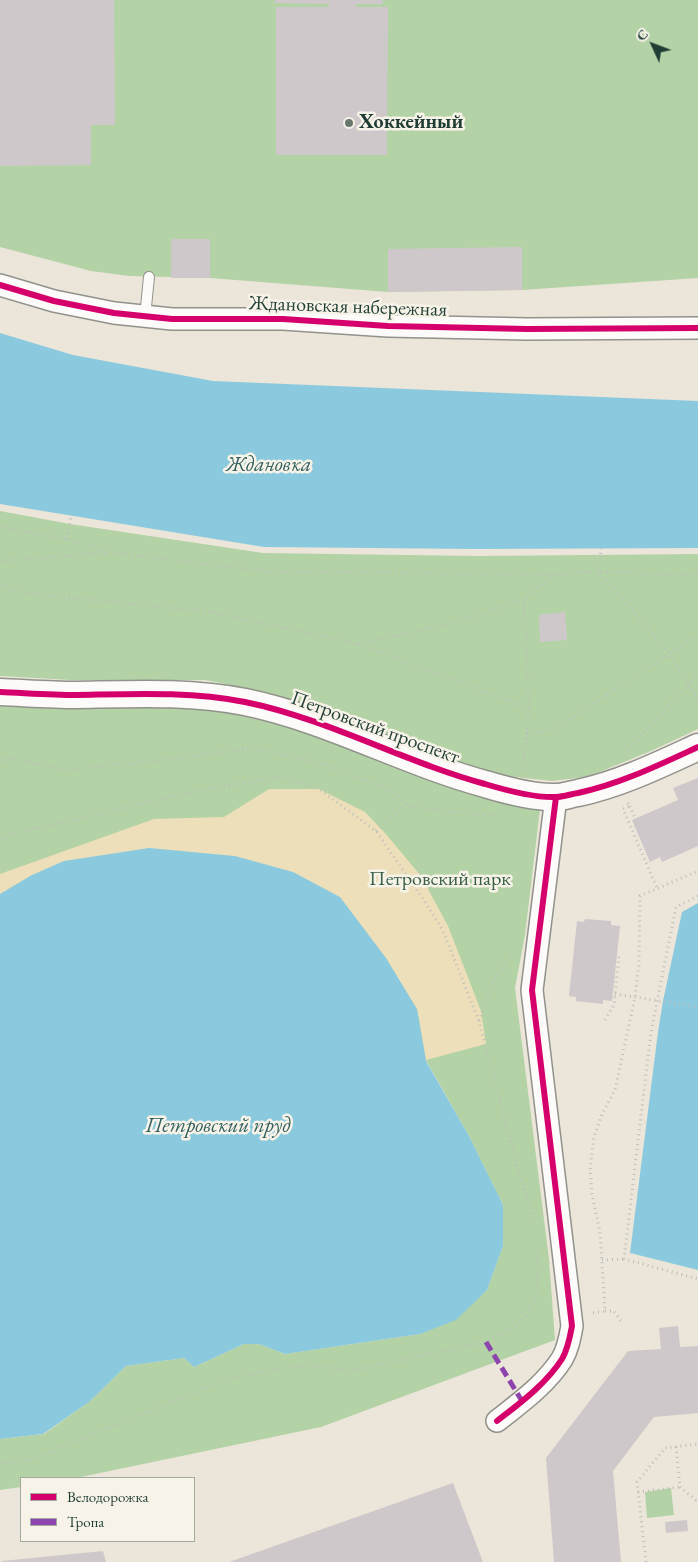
<!DOCTYPE html>
<html>
<head>
<meta charset="utf-8">
<style>
  body { margin:0 }
  #map { position:relative; width:698px; height:1562px; overflow:hidden; background:#ece5d9; font-family:"EB Garamond",serif }
  canvas { display:block }
  .legend { position:absolute; left:20px; top:1477px; width:175px; height:65px; box-sizing:border-box; background:#f7f3e8; border:1px solid #a1aaa0; margin:0; padding:6px 9px; list-style:none; font-size:15px; color:#1f3d34 }
  .legend li { display:flex; align-items:center; gap:10px; height:25px }
  .legend b { width:25px; border:1px solid #a1aaa0 }
  .north { position:absolute; left:628px; top:20px; width:50px; height:50px; -webkit-text-stroke:4px #f7f3e8; paint-order:stroke; rotate:313deg; font-size:14px; font-weight:700; line-height:20px; text-align:center; color:#1f3d34 }
  .north::after { content:''; display:block; margin:auto; width:18px; height:22px; background:#1f3d34; clip-path:polygon(50% 0,100% 100%,50% 72%,0 100%) }
</style>
</head>
<body>
<div id="map">
<canvas width="698" height="1562"></canvas>
<ul class="legend">
<li><b style="height:6px;background:#d6006c"></b>Велодорожка</li>
<li><b style="height:6px;background:#8e44ad"></b>Тропа</li>
</ul>
<div class="north">С</div>
</div>
<script>
const g = document.querySelector('canvas').getContext('2d');
g.lineJoin = 'round';
function paint(path, color) { g.fillStyle = color; g.fill(path, 'evenodd'); }
function strokePath(path, color, width, dash) { g.strokeStyle = color; g.lineWidth = width; g.lineCap = dash ? 'butt' : 'round'; g.setLineDash(dash || []); g.stroke(path); }
function drawText(font, color, halo, rows, align = 'center') {
  g.font = font + ' "EB Garamond",serif'; g.lineWidth = 5; g.setLineDash([]); g.textBaseline = 'middle'; g.strokeStyle = halo; g.fillStyle = color; for (const [text, x, y, turn = 0] of rows) {
    g.save(); g.translate(x, y); g.rotate((+turn || 0) * Math.PI / 180); g.textAlign = isNaN(turn) ? turn : align; if (halo) g.strokeText(text, 0, 0); g.fillText(text, 0, 0); g.restore();
  }
}
paint(new Path2D(`
  M0,0H698V278L522,290L388,292L210,278L129,276L91,271L0,247Z
  M0,511L70,524L263,553L477,556L698,554V729L651,751L587,777L552,781L488,774L432,759L260,691L205,680H70L0,676Z
  M0,706L76,708L192,706L242,711L288,725L468,794L502,802L540,809L525,935L515,988L549,1259L555,1340L321,1427L76,1478H21V1487L0,1490V1439L44,1434L89,1402L126,1366L184,1358L194,1367L244,1344H259L285,1354L420,1334L487,1290L503,1246V1205L469,1136L426,1060L32,875L0,894Z
  M671,1488L674,1515L647,1518L645,1492Z`), '#b3d3a6');
paint(new Path2D(`
  M269,789H319L365,812L385,833L421,876L448,926L481,1011L486,1044L426,1060L417,1009L32,875L0,894V874L154,819L224,817Z`), '#eddfb9');
paint(new Path2D(`
  M0,333L73,355L213,381L698,401V548L476,549L264,547L0,504Z
  M149,848L235,856L293,872L340,897L386,958L417,1009L426,1061L469,1136L503,1205V1246L487,1290L456,1320L420,1334L285,1354L259,1344H244L194,1367L184,1358L126,1366L89,1402L43,1434L0,1439V894L32,875L64,861Z
  M698,903V1270L630,1253L658,1032L663,1001L682,912Z`), '#8bcade');
paint(new Path2D(`
  M0,0H114L115,125H91V165L0,166Z
  M275,0H383V4H356V7H388L387,155H276V7H329V4L275,3Z
  M171,239H210V278H171Z
  M522,247V290L388,292V249Z
  M565,612L567,640L540,642L539,615Z
  M698,778V846L662,862L660,857L650,862L632,820L678,800L673,788Z
  M585,919L611,921V925L620,926L612,1001L603,1000V1004L576,1001V997L569,996L577,921L584,922Z
  M678,1326L680,1347L698,1346V1413L654,1417L613,1471L621,1562H554L546,1458L628,1351L661,1349L659,1328Z
  M453,1483L483,1562H229Z
  M687,1520L688,1531L666,1533L665,1522Z
  M103,1551L106,1562H2V1561Z`), '#cfc8ca');
const service = new Path2D(`
  M145,317L149,277`);
const minor = new Path2D(`
  M0,285L54,301L114,313L172,319H283L388,326L527,329L698,328
  M497,1421C520,1403 546,1384 562,1359C568,1349 570,1337 572,1326L532,990L556,797`);
const tertiary = new Path2D(`
  M0,692C25,693 51,695 76,695C133,694 189,691 245,702C328,719 404,762 485,784C505,790 535,798 556,797C563,797 571,794 578,793C620,784 659,765 698,747`);
strokePath(service, '#91928b', 12);
strokePath(minor, '#91928b', 24);
strokePath(tertiary, '#91928b', 29);
strokePath(new Path2D(`
  M0,527L67,539L109,552L273,572L554,574L599,572L698,575
  M67,539L71,516
  M601,548L599,572L670,654L698,700
  M0,561L107,553
  M0,586L27,593L212,612L358,644L499,697L529,709
  M358,644L415,632L471,618L524,600L554,575
  M527,733H540L556,728L698,635
  M627,751L698,674
  M0,761L11,758L64,770L147,762L253,748L320,763L362,779L393,791L406,805L427,809L500,816
  M523,769L529,709L524,600
  M628,803L630,806L623,809L657,888
  M630,806L635,818
  M376,831L406,805
  M0,838L16,833L193,792L281,776L319,789L376,831L425,902L443,931L479,1021L518,1169L535,1222
  M698,896L676,907L651,1032L624,1259L698,1279
  M615,994L698,1007
  M605,1020L614,1005L619,956H617
  M479,1021L493,981L514,951
  M602,1260L624,1259
  M605,1311H614L623,1324
  M593,1313L605,1311L600,1232L592,1194L590,1167L594,1137L602,1114L615,1090L635,997L639,963L640,896L698,871
  M676,1447L680,1487L698,1502
  M0,1463L35,1458L230,1378L269,1370L311,1365L351,1371L486,1342L512,1329L526,1316L536,1297L538,1279V1245
  M638,1492L680,1487
  M646,1562L637,1482L665,1448L698,1444`), '#bdbfbc', 3, [1, 4]);
strokePath(service, '#fcfbf9', 10);
strokePath(minor, '#fcfbf9', 21);
strokePath(tertiary, '#fcfbf9', 26);
strokePath(new Path2D(`
  M486,1342L522,1401`), '#8e44ad', 5, [10, 5]);
strokePath(new Path2D(`
  M0,285L54,301L114,313L172,319H283L388,326L527,329L698,328
  M0,692C25,693 51,695 76,695C133,694 189,691 245,702C328,719 404,762 485,784C505,790 535,798 556,797C563,797 571,794 578,793C620,784 659,765 698,747
  M497,1421C520,1403 546,1384 562,1359C568,1349 570,1337 572,1326L532,990L556,797`), '#d6006c', 6);
for (const [x, y, r, color] of [
  [349,123,5,"#67786e"]
]) { const dot = new Path2D(); dot.arc(x, y, r, 0, 2 * Math.PI); g.fillStyle = color; g.fill(dot); strokePath(dot, '#f7f3e8', 2); }
drawText('bold 20px', '#1f3d34', '#f7f3e8', [
  ["Хоккейный",359,123]
], 'left');
drawText('20px', '#1f3d34', '#f7f3e8', [
  ["Ждановская набережная",348,307,2],
  ["Петровский проспект",375,728,20]
]);
drawText('20px', '#385f46', '#f7f3e8', [
  ["Петровский парк",440,880]
]);
drawText('italic 21px', '#305e5f', '#f7f3e8', [
  ["Ждановка",269,465],
  ["Петровский пруд",218,1126]
]);
</script>
</body>
</html>
